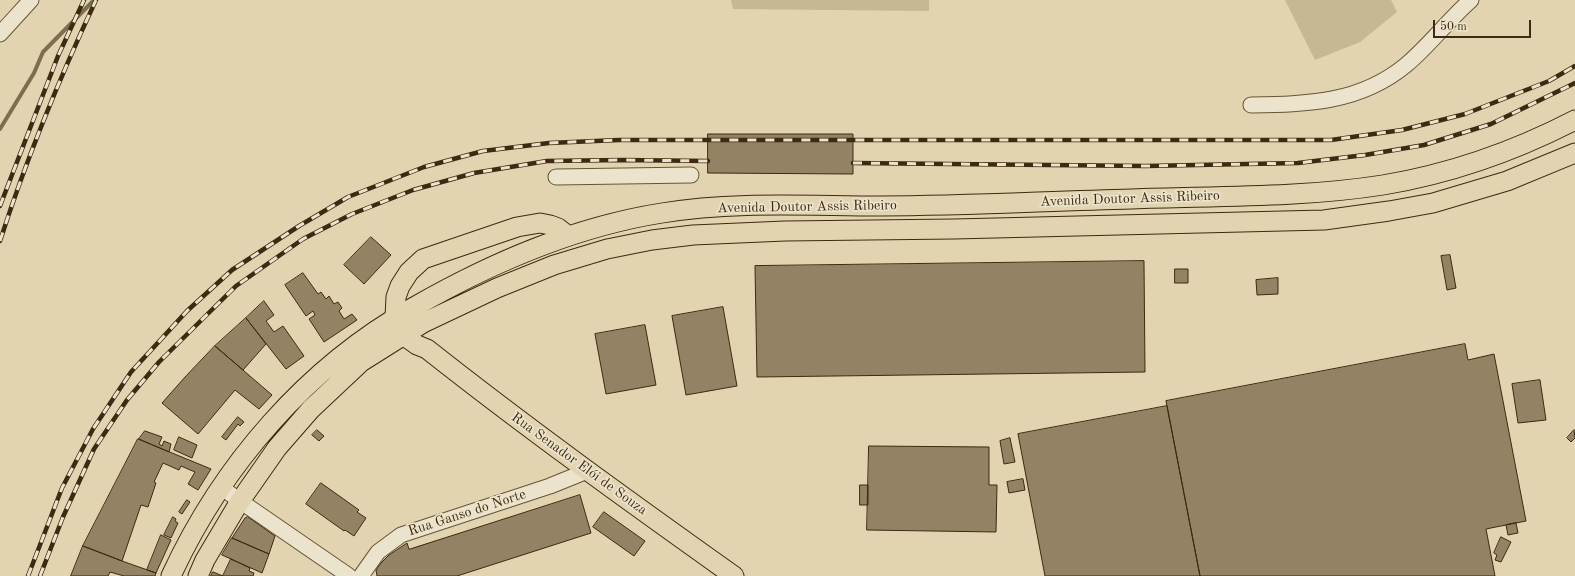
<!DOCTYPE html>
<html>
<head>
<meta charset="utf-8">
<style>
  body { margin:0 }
  #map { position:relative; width:1575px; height:576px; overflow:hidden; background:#e2d4b0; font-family:"Old Standard TT",serif }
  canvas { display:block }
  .scale { position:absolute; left:1433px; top:20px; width:98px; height:18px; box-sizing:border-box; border:2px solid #3e2a10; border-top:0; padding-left:5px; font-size:12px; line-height:14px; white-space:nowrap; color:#3e2a10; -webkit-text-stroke:3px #ece3cc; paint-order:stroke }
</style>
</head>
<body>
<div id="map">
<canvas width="1575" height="576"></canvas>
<div class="scale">50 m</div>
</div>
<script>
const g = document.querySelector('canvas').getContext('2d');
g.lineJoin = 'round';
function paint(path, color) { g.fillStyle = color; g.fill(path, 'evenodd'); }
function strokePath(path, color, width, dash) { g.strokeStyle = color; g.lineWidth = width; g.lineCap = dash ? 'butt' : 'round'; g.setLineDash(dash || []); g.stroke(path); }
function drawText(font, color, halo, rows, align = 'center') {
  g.font = font + ' "Old Standard TT",serif'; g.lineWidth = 3.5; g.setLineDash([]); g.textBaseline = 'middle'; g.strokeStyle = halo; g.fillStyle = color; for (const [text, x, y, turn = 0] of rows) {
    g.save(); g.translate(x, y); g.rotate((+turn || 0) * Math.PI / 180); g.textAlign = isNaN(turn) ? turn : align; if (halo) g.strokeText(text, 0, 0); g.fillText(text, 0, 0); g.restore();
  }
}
paint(new Path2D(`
  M731,0H929V11L733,9Z
  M1285,0H1391L1397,12L1360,42L1315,60Z`), '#c6b795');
strokePath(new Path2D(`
  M0,129L34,73L43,52L94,0`), '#7f6d50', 4);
const building = new Path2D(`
  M708,134H853V174L708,173Z
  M371,237L391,255L364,284L344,265Z
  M1450,255L1456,288L1447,290L1441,256Z
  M1144,261L1145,372L757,377L755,266Z
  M1175,269H1188V283H1175Z
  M303,273L318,294L321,292L326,299L329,296L334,304L338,302L342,308L339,311L344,319L352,314L357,320L324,342L309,319L315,315L313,311L306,316L285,285Z
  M1278,278V294L1257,295L1256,280Z
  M264,301L274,315L266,321L274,332L283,326L304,356L286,369L246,318Z
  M723,307L737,386L686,395L672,316Z
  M246,318L266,344L243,370L215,346Z
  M645,325L656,385L606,394L595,334Z
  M1465,344L1468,360L1494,354L1526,521L1486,529L1495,576H1200L1166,401Z
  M215,346L272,395L259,409L235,390L198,434L162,403L186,376Z
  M1540,380L1546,420L1518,423L1512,384Z
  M1167,406L1200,576H1045L1018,434Z
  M238,417L244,422L240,426L238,424L226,440L222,437Z
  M317,430L324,436L319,441L312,435Z
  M1574,430L1575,438L1571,442L1567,438Z
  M145,431L162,437L159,444L162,446L164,441L171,444L169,452L139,439Z
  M179,437L197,445L192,458L174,450Z
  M1010,438L1015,462L1004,464L1000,441Z
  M138,439L211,469L198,490L188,484L195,472L181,466L179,470L163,463L154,482L156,483L148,507L141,505L122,561L83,546Z
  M869,446L989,447V485H997L996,532L867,530Z
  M1023,479L1025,490L1009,493L1007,482Z
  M321,483L359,510L357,512L366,518L354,536L345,530L344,531L306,504Z
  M860,485H868V505H860Z
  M580,495L591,533L457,576H377L376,570L381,563L389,555L407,543L409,549Z
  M187,500L190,502L182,514L179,512Z
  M604,512L645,541L634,556L593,527Z
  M173,517L176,519L175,521L178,523L171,538L164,535Z
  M248,517L275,536L269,554L232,538L245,518Z
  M1516,523L1518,533L1508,535L1506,525Z
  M161,535L171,540L156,573L147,570Z
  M1501,537L1511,542L1501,562L1495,560L1497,555L1494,553Z
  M232,538L269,554L262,573L222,555Z
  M83,546L122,561L156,573L155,576H124L110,572L108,576H71Z
  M231,559L250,568L249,571L254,573L253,576H223Z
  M213,572L223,576H211Z`);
paint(building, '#938263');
strokePath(building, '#3e2a10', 1);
const minor = new Path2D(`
  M0,34L31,0
  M1251,105C1308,104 1360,103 1406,65C1430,45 1448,20 1471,0
  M556,177L691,175
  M221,487L240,501L349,576
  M361,576L378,552L401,535L550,486L587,471`);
const major = new Path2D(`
  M567,235L558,228L550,225L540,223L517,227L423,259L409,272L400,286L396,297L395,317L403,335L417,345L427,349C527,428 630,502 734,576
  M171,576C222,465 307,367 414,307C491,263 573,227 662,213C734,201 809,206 881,206C965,206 1048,201 1132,199C1215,196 1300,198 1383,185C1449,174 1515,151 1575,120
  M198,576L205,560L240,501L277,448L311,409L361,362L423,323L497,288L554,265L607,249L652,240L693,235L785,231L954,229L1324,220L1389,211L1433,203L1507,181L1575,153`);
strokePath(minor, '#675438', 17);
strokePath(major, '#3e2a10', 21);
strokePath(minor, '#ece3cc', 15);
strokePath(major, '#e2d4b0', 19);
const rail = new Path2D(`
  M853,163L1146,166L1298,163L1365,155L1424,145L1491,124L1575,83
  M0,206L58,56L84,0
  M0,241C26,160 60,77 96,0
  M28,576L62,488L93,429L131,372L187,311L232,270L299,226L348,197L424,167L483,151L549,143L619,140H1331L1402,130L1465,114L1549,81L1575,66
  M40,576L63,517L94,449L127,400L159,362L236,286L303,239L352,214L413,190L474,173L547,161L623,160L708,161`);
strokePath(rail, '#3e2a10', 4.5);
strokePath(rail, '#ece3cc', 3, [9]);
drawText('14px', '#3e2a10', '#ece3cc', [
  ["Avenida Doutor Assis Ribeiro",1130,199,-2],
  ["Avenida Doutor Assis Ribeiro",807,207,-1],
  ["Rua Senador Elói de Souza",579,464,36],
  ["Rua Ganso do Norte",467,513,-18]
]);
</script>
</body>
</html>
